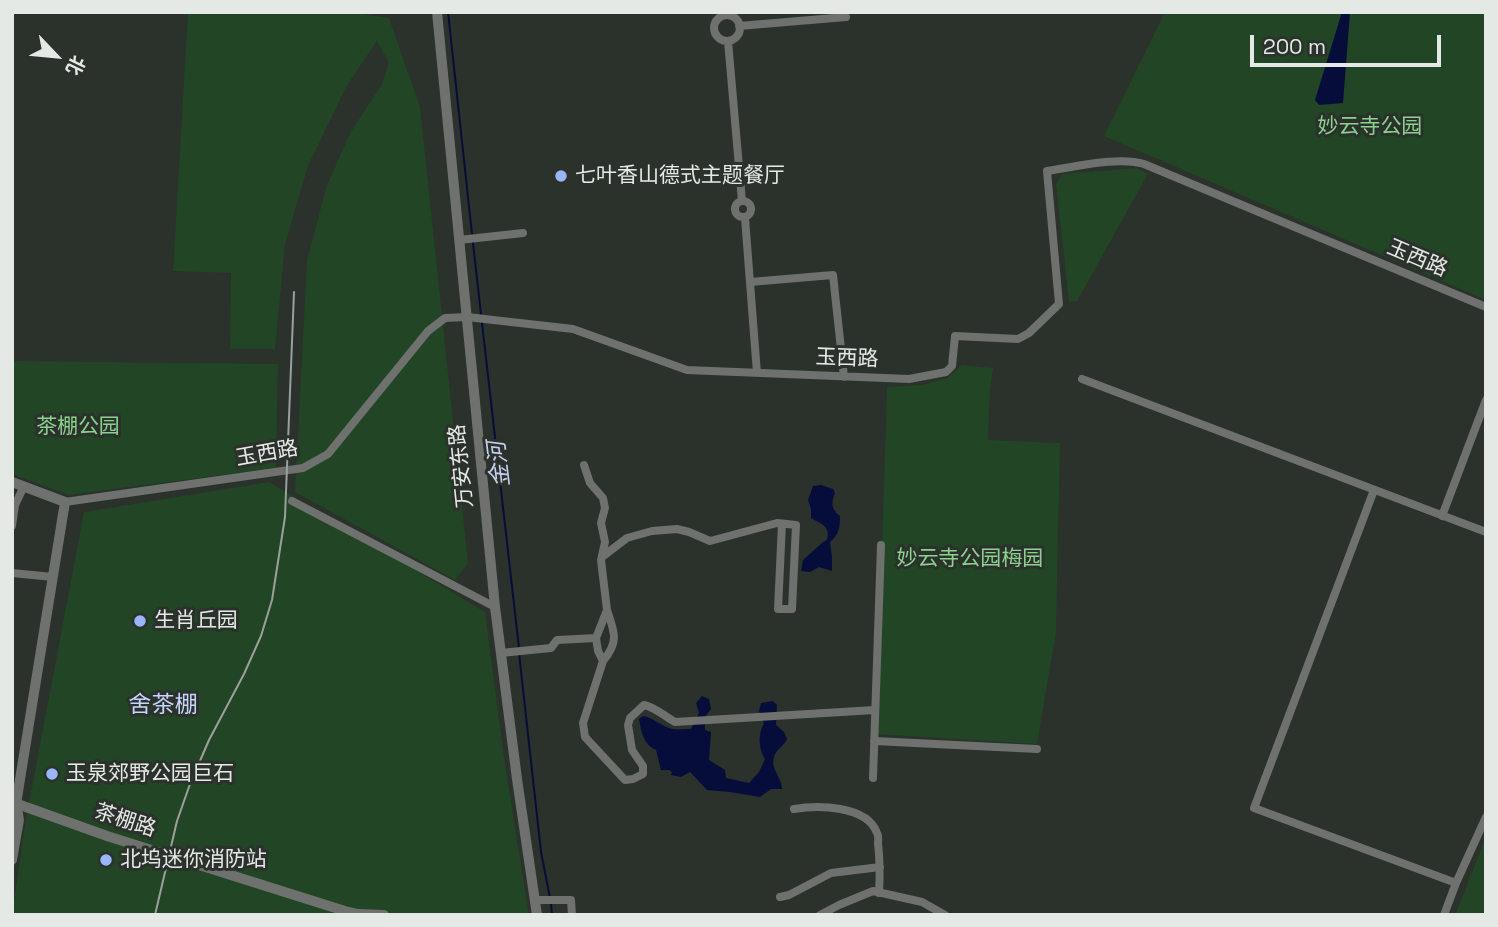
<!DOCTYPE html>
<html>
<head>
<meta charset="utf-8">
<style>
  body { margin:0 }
  #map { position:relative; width:1498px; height:927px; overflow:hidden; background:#2b312b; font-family:"Space Grotesk","Noto Sans SC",sans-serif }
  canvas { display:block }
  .frame { position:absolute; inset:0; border:14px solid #e5e9e5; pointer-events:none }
  .north { position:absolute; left:21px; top:21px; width:70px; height:70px; -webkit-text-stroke:5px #2b312b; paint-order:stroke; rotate:116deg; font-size:19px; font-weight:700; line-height:28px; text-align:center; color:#e5e9e5 }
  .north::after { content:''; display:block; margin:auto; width:24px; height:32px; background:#e5e9e5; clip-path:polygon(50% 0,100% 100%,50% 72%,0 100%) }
  .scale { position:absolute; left:1250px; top:35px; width:191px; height:32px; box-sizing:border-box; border:4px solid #e5e9e5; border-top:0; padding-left:9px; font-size:21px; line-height:24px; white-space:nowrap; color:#e5e9e5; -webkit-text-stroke:5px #2b312b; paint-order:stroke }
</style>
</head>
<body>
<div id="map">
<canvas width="1498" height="927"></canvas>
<div class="frame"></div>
<div class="north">北</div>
<div class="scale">200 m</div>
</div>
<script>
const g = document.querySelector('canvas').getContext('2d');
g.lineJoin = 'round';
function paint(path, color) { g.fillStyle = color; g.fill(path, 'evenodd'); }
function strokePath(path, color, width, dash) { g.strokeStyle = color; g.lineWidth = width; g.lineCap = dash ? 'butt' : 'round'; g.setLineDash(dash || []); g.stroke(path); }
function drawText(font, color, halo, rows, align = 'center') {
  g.font = font + ' "Space Grotesk","Noto Sans SC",sans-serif'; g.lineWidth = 6; g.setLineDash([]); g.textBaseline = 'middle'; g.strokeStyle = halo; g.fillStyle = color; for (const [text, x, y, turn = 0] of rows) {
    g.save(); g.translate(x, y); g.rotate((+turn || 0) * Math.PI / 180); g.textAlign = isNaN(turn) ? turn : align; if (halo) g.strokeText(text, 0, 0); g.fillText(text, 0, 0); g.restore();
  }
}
paint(new Path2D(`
  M188,12H346L389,18L420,107L468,563L455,580L295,492L307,261L326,188L350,133L382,84L389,63L377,41L346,87L308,166L285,244L275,349H230L231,273L173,271Z
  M1165,12H1486V300L1104,136Z
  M1137,168L1148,174L1077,301L1069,302L1056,184L1062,174Z
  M12,361L278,364L276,468L68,495L12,474Z
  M962,365L993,368L990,389L988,440L1060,443L1056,632L1037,744L876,734L887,387L922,385L947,378Z
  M269,482L485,612L505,765L529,915H12L25,824L84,512Z
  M1486,837V915H1455Z`), '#224525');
paint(new Path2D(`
  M1342,12H1350L1343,103L1319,105L1315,100Z
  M821,485L833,489L835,493C831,503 831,509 840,516C840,527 839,535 830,542L832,556V571L819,567L810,572L801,571L803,560L823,542L827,540C831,527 822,524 811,518V509L808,500L813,486Z
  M702,696L709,699L711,709L705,717V730L711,732L709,760L725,770L726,778L749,783L759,772L765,759C758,748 758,734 764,723L759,711L761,703L773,701L777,705L776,725L784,732L787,739C784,746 776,749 774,757C770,769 782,777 782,789H771L760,797L730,792L707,790L690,772L681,777L671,775L672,772L669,770H661L656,750C644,745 641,732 639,719L643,716C654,718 661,726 672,729C677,730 685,729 691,729L699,713L696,703Z`), '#060d3a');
strokePath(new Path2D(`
  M448,12L472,234
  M473,243L481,314
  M482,323L519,648
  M519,653L541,852L550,898
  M551,903L552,915`), '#060d3a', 2);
strokePath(new Path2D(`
  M714 28a13 13 0 1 1 26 0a13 13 0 1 1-26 0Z
  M739,26L846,17
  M728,41L742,201
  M735 209a8 8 0 1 1 16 0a8 8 0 1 1-16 0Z
  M745,218L757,373
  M459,240L523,233
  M750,282L833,275L844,377
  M1082,379L1486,532
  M584,465L590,483L603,498L605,508L601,523L605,542L601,560L607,610
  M1374,490L1254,808L1456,883
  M292,501L495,607
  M65,502L303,468L328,454L428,331L445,318L467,317L573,329L687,370L909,379L946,372L952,366L955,336L1018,339L1029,333L1059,304L1047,171C1075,167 1119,156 1144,164L1486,307
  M1442,516L1486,400
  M12,526L15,505L24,486
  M602,557L627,538L652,531L677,529L689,532L710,541L777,523L796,525L792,609H778L782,524
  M12,573L53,577
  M501,653L551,648L557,640L596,638L598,651L603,661C619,642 615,633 607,610L596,638
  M603,661L583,723L585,737L625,780L633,779L643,774V766L632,750L628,725L630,718L644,705C655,707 664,716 675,722L875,710
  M874,741L1037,749
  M873,778L881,545
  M794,809C817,805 867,805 877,833C879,836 878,840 878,844C880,860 880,876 879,893
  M780,897L789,895L831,873L880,867
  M535,900H571L572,915
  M820,915L839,905L873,891L922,902L945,915
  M1444,915L1456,883L1486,817`), '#6e716e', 8);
strokePath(new Path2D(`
  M437,12L495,607L517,779L537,915
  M12,482L65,502L16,804L12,816
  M12,802L107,836L345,911L358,914L384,915
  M12,860L19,820L17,808`), '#6e716e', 10);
strokePath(new Path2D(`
  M155,915L177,821L190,784L209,740L244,674L261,636L272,600L285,517L294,292`), '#9ca09c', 2);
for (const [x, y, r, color] of [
  [561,176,7,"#9bb5fd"],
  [140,621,7,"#9bb5fd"],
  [52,774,7,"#9bb5fd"],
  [106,860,7,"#9bb5fd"]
]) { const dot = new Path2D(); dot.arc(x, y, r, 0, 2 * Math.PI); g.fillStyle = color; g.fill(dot); strokePath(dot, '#2b312b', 2.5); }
drawText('21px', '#8cd28f', '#2b312b', [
  ["妙云寺公园",1370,127],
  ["茶棚公园",78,427],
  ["妙云寺公园梅园",970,559]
]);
drawText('21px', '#e5e9e5', '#2b312b', [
  ["七叶香山德式主题餐厅",575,176],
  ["生肖丘园",154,621],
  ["玉泉郊野公园巨石",66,774],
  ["北坞迷你消防站",120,860]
], 'left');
drawText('21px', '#e5e9e5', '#2b312b', [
  ["玉西路",1417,259,23],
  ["玉西路",847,359,2],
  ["玉西路",267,454,-10],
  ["万安东路",462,466,-96],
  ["茶棚路",125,821,18]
]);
drawText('italic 23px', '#c4d0f0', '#2b312b', [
  ["金河",500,464,-97]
]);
drawText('23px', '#c5d5fe', '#2b312b', [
  ["舍茶棚",163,706]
]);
</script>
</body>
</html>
